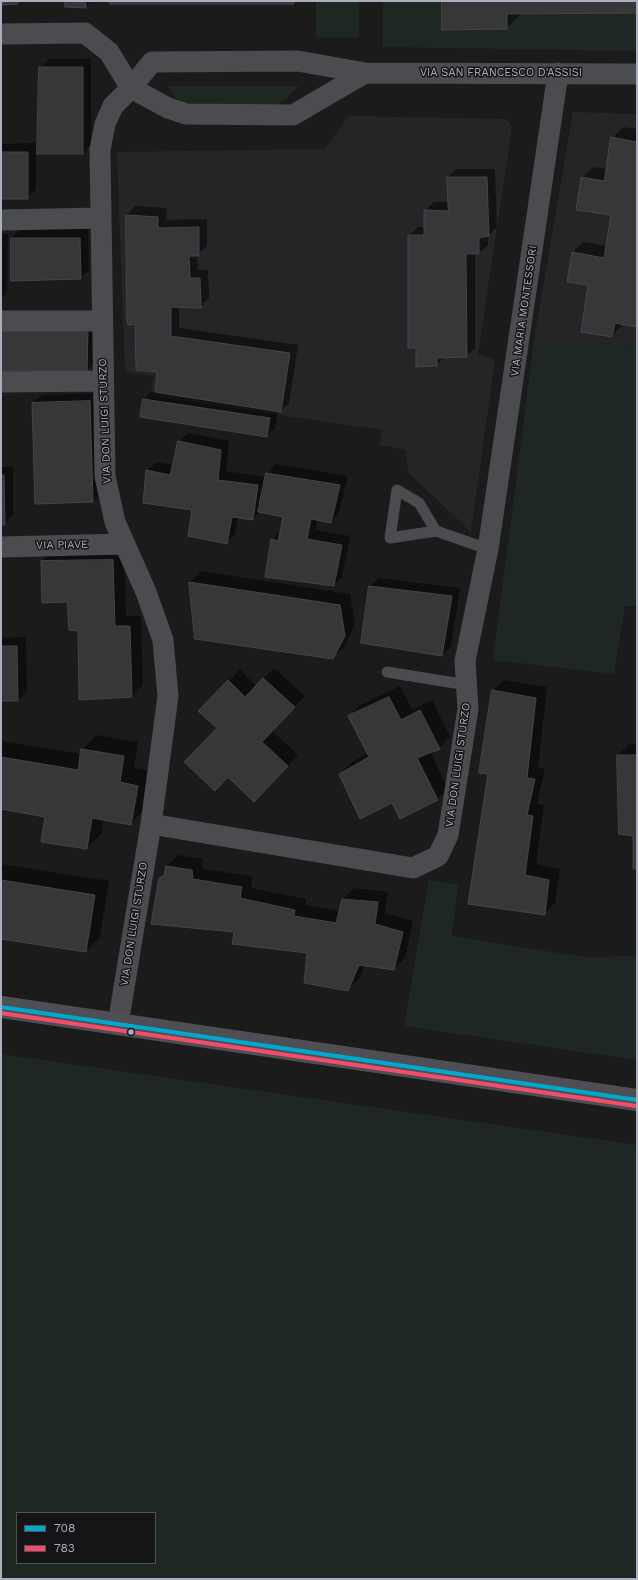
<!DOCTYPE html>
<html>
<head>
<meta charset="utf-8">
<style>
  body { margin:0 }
  #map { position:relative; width:638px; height:1580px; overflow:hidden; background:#1b1b1c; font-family:"Work Sans",sans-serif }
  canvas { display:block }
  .frame { position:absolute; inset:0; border:2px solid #acafbd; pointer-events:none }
  .legend { position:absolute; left:16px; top:1512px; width:140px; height:52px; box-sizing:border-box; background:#151518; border:1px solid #51535a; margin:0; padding:5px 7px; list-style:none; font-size:12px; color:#acafbd }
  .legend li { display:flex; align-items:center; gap:8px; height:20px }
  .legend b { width:20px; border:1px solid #51535a }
</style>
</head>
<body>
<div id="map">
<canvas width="638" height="1580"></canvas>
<div class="frame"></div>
<ul class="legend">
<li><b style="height:5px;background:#00a9ce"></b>708</li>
<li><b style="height:5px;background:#f44d6c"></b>783</li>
</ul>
</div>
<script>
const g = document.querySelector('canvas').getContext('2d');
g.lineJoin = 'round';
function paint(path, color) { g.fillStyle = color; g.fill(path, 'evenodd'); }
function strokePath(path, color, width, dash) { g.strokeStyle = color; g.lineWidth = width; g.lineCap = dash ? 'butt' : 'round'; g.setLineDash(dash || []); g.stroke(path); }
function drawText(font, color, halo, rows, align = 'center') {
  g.font = font + ' "Work Sans",sans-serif'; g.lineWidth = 3; g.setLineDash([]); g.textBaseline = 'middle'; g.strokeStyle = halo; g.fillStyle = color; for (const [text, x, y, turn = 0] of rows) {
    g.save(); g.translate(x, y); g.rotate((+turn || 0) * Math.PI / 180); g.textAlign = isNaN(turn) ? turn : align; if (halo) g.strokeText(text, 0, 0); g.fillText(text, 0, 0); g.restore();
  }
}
paint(new Path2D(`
  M573,112L637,114V345L534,340Z
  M349,116L506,119L512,127L478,354L495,360L471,532L409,473L405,450L380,445L382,430L150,396L154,376L125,372L117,152L324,149Z`), '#252528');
paint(new Path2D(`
  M316,1H359V37H316Z
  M383,1H637V51L383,47Z
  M167,86H299L283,102L271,108H193L177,100Z
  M534,340L637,345V606H625L614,674L493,660Z
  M429,880L458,885L452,936L584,957L637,956V1060L404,1026Z
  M1,1054L637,1145V1579H1ZM17,1513H155V1563H17Z`), '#1e2721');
paint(new Path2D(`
  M66,1H91L85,7Z
  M443,1H637V12L521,14L506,28Z
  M1,58L2,105L1,106Z
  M49,59H91V144L83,153L40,67Z
  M623,127L637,129V326L623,324L612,336L572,253L583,242L607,246L612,214L582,178L593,167L607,169L612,138Z
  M36,143V189L27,198H1V144Z
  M456,169H495L497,227L488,236V245L479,253H475V348L466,356L445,357L436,365L417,347L409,236L418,227H425V211L434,202H448V177Z
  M135,206L167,208L166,220L207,219V246L197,255L198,270H208L209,298L200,307L179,306V328L298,345L289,403L280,411H278L275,428L266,436L144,400L152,391L156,392L158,371L136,323L127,215Z
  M88,229L89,270L80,278L12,238L20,230Z
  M1,234H8L7,291L1,298Z
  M96,321V362L87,370H1Z
  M99,393L102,493L93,501L36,503L33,403L42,395Z
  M188,433L229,441L226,471L266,477L267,473L276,464L348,476L339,513L331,522L318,519L315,530L350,536L342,577L334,585L272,540L280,531L284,517L260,512L253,519L238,517L235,534L226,543L193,510L147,471L156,462L174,465L179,442Z
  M1,467H13V515L4,524H1Z
  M53,550H124L126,616H141L143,685L132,696L79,630L68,601L42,561Z
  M201,571L350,594L355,624L344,647L333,658L190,582Z
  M379,578L460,588L451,646L442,655L362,643L370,586Z
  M26,637L27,691L18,700H1V638Z
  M274,668L305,696L272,731L298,755L265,790L218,728L200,711L240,669L256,686Z
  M504,680L547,687L538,768L545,769L537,804L544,805L536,864L560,869L555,903L544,914L469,904L489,774L493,691Z
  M400,686L412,710L432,700L450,737L439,748L430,751L448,789L437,799L392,802L340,774L351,763L368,753L349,716L360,705Z
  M96,735L138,742L134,768L151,771L145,809L131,823L104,819L101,834L87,848L46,816L1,808V741L81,754L82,750Z
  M629,744L637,745V868L634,835L618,755Z
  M178,855L203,859V869L252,876L251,888L306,899L305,905L340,911L343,899L354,888L388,892L385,913L413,921L405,958L394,969L365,965L359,979L348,990L308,952L236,931L160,878L165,873L167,866Z
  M1,864L109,881L100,937L86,951L1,938Z`), '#0007');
const building = new Path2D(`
  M1,1H17L18,4L1,5Z
  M65,1H86V8L65,7Z
  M110,1H294V4H110Z
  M442,1H637V13L507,14V29L442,30Z
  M39,67H83V154H37Z
  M611,137L637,142V327L615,323L612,337L581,332L588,285L567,282L572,252L604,258L611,215L576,210L581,177L604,181Z
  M1,152H28V199H1Z
  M447,177H487L489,236L479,238V254H466L467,357L437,358V366L416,367V348H408V235H424V210L448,211Z
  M126,215L158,217V228L199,227V256H189L190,278H200L201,308L171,307V336L290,353L281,412L155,392L157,372L136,370L135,324L128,325L127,321Z
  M11,238H80L81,279L11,281Z
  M1,329L88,330L87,371H1Z
  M143,399L270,418L267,437L140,417Z
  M90,401L93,502L35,504L32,403Z
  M178,441L221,450L218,480L258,485L253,520L232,517L227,544L188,536L192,510L143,503L146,470L170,475Z
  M266,473L340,485L331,523L311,519L307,539L342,545L334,586L265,577L271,539L278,541L283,517L258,512Z
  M1,475H4L5,525H1Z
  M113,560L115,626H130L132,697L79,700L78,631L69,630L67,602L42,603L41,561Z
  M189,582L340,605L345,636L333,659L195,639Z
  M369,586L452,596L442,656L361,643Z
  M1,646H17L18,701H1Z
  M263,678L295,707L262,742L288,766L254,802L228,777L215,791L184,762L217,728L198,711L228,680L245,697Z
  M492,690L536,698L527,778L535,779L527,815L533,816L525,875L549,880L545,915L468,904L488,774L479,773Z
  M389,697L401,720L420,710L440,749L417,758L438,800L400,819L392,803L360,819L339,774L369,757L348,716Z
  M81,749L124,756L120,782L138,786L131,825L92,818L87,849L41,842L45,817L1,809V757L78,770Z
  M617,755H637V869H633V836L619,834Z
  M166,866L192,870L193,879L242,887L240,898L295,910L294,916L336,923L342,899L378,902L375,924L403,932L394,970L359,965L348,991L304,983L307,953L232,944L234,932L151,924L159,878L164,875Z
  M1,880L95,895L86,952L1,939Z`);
paint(building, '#37373a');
strokePath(building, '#444548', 1);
strokePath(new Path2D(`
  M436,531L419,503L397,490L390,538L436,531L488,549
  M387,672L467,685`), '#4b4c4f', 11);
strokePath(new Path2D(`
  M1,34L85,33L109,52L131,88L168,108L186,114L293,115L365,73
  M1,220L100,218
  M1,321H102
  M1,382L103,381
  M1,547L124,544
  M151,824L413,868L438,856L448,835L468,709L465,661L488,549L558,73
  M118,1024L151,824L168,696L163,640L146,592L115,522L105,476L100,150L105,124L113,106L131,88L152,62L298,61L365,73L637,74`), '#4b4c4f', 21);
strokePath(new Path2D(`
  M1,1007L637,1100`), '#4e4f54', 22);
strokePath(new Path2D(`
  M1,1007L637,1100`), '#00a9ce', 4);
strokePath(new Path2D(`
  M1,1013L636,1106`), '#f44d6c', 4);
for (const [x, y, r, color] of [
  [131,1032,3.5,"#acafbd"]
]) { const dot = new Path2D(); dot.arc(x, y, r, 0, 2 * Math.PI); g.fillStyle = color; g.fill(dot); strokePath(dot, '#151518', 1.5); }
drawText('11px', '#acafbd', '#151518', [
  ["VIA SAN FRANCESCO D'ASSISI",501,73],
  ["VIA MARIA MONTESSORI",524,311,-82],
  ["VIA DON LUIGI STURZO",105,421,-92],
  ["VIA PIAVE",62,545,-1],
  ["VIA DON LUIGI STURZO",458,765,-82],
  ["VIA DON LUIGI STURZO",134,924,-81]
]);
</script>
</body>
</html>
